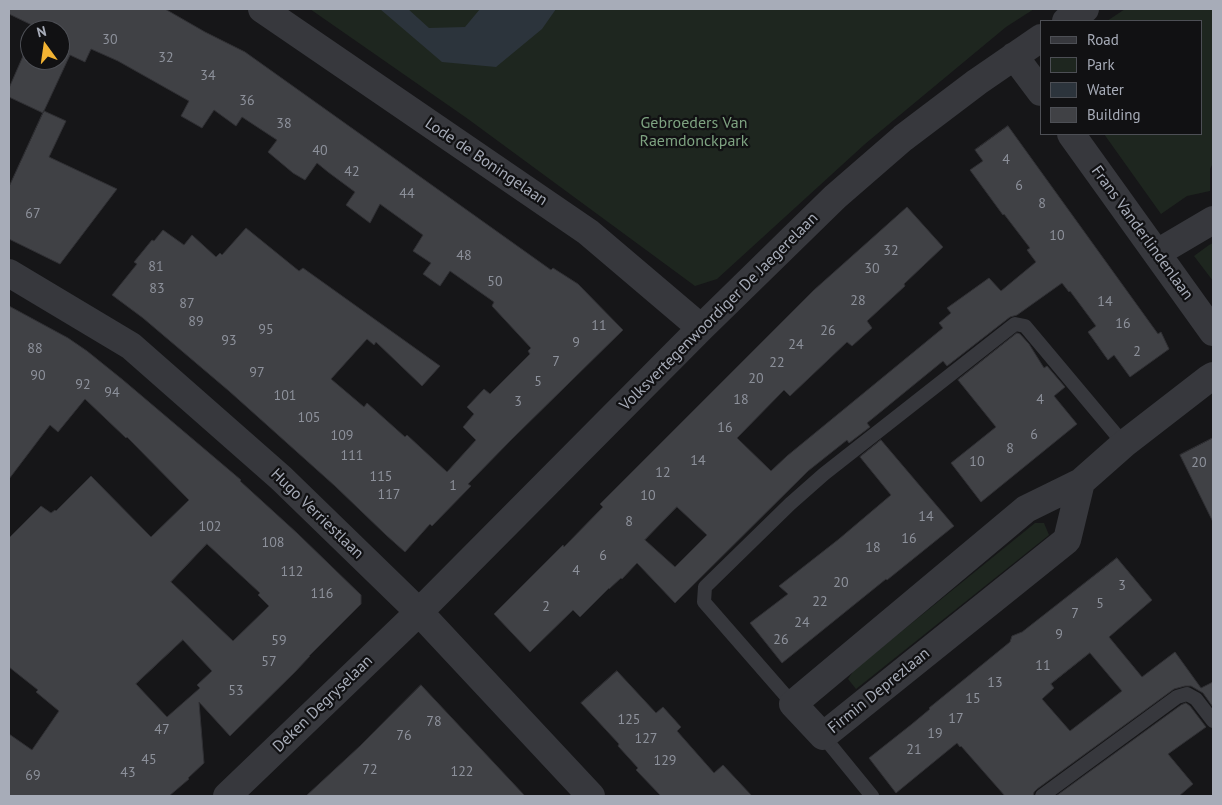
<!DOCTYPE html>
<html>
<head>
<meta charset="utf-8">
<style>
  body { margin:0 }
  #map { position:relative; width:1222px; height:805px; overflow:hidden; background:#161618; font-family:"PT Sans",sans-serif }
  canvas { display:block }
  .frame { position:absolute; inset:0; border:10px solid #a7acb8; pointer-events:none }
  .legend { position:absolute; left:1040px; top:20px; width:162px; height:115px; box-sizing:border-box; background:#111113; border:1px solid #4d4f55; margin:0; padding:6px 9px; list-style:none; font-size:15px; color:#a7acb8 }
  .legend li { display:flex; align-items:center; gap:10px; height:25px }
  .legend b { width:25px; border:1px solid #4d4f55 }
  .north { position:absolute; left:20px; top:20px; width:50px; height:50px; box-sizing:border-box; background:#111113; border:1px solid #4d4f55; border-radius:50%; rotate:346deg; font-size:14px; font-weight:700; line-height:20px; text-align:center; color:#a7acb8 }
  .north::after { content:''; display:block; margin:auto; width:18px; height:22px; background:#f2b333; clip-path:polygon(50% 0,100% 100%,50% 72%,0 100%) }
</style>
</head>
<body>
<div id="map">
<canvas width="1222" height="805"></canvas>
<div class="frame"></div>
<ul class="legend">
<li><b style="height:6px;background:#37383d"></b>Road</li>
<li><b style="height:14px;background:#1e261f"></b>Park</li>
<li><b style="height:14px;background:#2c343c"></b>Water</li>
<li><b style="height:14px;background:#404145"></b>Building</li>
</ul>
<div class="north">N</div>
</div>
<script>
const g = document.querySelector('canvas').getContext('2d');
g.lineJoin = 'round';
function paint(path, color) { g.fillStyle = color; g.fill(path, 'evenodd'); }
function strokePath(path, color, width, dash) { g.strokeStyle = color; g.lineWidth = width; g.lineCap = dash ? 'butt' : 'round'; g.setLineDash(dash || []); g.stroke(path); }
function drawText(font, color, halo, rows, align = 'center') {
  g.font = font + ' "PT Sans",sans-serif'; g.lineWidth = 4.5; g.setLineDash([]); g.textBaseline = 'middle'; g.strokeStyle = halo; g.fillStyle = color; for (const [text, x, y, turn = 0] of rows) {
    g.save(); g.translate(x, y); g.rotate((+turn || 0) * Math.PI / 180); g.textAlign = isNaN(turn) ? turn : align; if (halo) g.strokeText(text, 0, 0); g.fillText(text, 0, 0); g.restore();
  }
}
paint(new Path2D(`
  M310,9H1034L1006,27L865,144L717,279L695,286L468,119Z
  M1125,9H1213V163L1210,169V191L1187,196L1161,214L1104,134H1201V21H1107Z
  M1213,243V281L1194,256L1209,245Z
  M1035,523H1044L1049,535L856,689L848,679L854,670Z`), '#1e261f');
paint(new Path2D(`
  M380,9H408L429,28L465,27L480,9H556L542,29L496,67L442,62Z`), '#2c343c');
const building = new Path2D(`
  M9,9H165L205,32L245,52L551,270L553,268L578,284L623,330L512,439L468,484L471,486L432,526L430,524L405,552L386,535L335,486L229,391L143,318L112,295L137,264L134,262L152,240L154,241L163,230L184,245L192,235L216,257L220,253L222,255L246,228L299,271L303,268L440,366L422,386L376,342L374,345L367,339L331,379L364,407L367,403L405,437L407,435L447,472L476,440L463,427L474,414L467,407L484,389L490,394L530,354L528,351L531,348L492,306L494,302L450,271L440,286L423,274L431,263L413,251L423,235L380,204L370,223L346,205L355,192L328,172L317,163L305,180L293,173L268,152L277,140L242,117L236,126L214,110L202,128L181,116L189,101L118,61L91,49L85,62L70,55L43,113L9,97V88L30,40V60H60V30H34L36,27L9,14Z
  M44,111L66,121L49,157L117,189L60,264L9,239V187Z
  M1008,126L1158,334L1161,332L1169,349L1130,377L1114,355L1108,360L1088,332L1096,326L1070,291L1069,292L1062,283L1017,315L1010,317L947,366L943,361L867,423L870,427L849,443L847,440L808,471L675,603L637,563L622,579L621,578L609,589V588L580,617L573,610L530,652L494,614L563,545L564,547L603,507L600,504L814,290L907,207L943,247L904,284L905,286L867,321L872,328L852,346L847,342L790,396L784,390L737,438L771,471L787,456L943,328L939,323L951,313L947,308L989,278L1001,291L1036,262L1027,250L1030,248L1004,214L1003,215L970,170L983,161L975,150ZM677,507L707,535L675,567L645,540Z
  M9,306L68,338L87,351L123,380L241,480L240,481L297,533L361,595V604L309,656H310L295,672L230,736L199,702L204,763L188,778L189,779L169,796H9V734L32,750L59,711L36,692L38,690L9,667V538L41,506L51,513L55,510L56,511L91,476L151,537L189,500L127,437L126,438L85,399L58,432L50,425L9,479ZM207,544L260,593L258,595L269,606L233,641L171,582ZM183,640L212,671L197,685L200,688L167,717L136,684Z
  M1017,333L1020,334L1029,344L1044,368L1047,366L1065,387L1054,396L1077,424L981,502L951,463L996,427L958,380Z
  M1213,438V522L1180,455Z
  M881,440L954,526L887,580L886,579L782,663L750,623L788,594L779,586L839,539L891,495L860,457Z
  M1117,558L1152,600L1109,637L1142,677L1175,652L1201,688L1213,682V707L1203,693L1191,686H1185L1174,689L1037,789L1034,792L1033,796H1005L961,746L960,747L957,743L896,793L869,758L912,724L930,709L929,708L1010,642L1012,636L1022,632ZM1090,653L1122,691L1070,731L1042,699L1054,688L1051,684Z
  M617,671L656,713L663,707L681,727L677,731L714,773L723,765L752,796H661L636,770L638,768L618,746L619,744L581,703Z
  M421,685L525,796H306L360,746Z
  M1186,703L1190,706L1206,727L1168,754L1193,784L1179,796H1056L1181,705Z`);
paint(building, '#404145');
strokePath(building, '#303034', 1);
strokePath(new Path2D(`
  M793,704L704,602L705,587L790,504L824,474L1015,324L1025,326L1124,444
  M823,736L872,796
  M1042,796L1177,697L1187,694L1196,699L1213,721`), '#37383d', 14);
strokePath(new Path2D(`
  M262,9L588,232L701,328
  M1066,21L1085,9
  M1014,56L1041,92
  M1071,134L1213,332
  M1157,253L1213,220
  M9,273L131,346L281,478L419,612L591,796
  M1081,482L1067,540L823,736L793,704L1026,509L1081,482L1124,444L1208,379L1213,376
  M227,796L419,612L701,328L835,197L903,138L977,82L1041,38`), '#37383d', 28);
drawText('14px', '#8d919b', null, [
  ["30",110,40],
  ["32",166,58],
  ["34",208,76],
  ["36",247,101],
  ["38",284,124],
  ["40",320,151],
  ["4",1006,160],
  ["42",352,172],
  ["6",1019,186],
  ["44",407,194],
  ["8",1042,204],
  ["67",33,214],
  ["10",1057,236],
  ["32",891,251],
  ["48",464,256],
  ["81",156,267],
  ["30",872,269],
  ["50",495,282],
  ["83",157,289],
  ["28",858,301],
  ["14",1105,302],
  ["87",187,304],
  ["89",196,322],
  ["16",1123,324],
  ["11",599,326],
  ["95",266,330],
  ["26",828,331],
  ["93",229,341],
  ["9",576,343],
  ["24",796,345],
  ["88",35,349],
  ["2",1137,352],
  ["7",556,362],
  ["22",777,363],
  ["97",257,373],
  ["90",38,376],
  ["20",756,379],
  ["5",538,382],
  ["92",83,385],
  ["94",112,393],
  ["101",285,396],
  ["18",741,400],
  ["4",1040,400],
  ["3",518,402],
  ["105",309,418],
  ["16",725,428],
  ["6",1034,435],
  ["109",342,436],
  ["8",1010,449],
  ["111",352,456],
  ["14",698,461],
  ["10",977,462],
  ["20",1199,463],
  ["12",663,473],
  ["115",381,477],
  ["1",453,486],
  ["117",389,495],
  ["10",648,496],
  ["14",926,517],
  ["8",629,522],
  ["102",210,527],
  ["16",909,539],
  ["108",273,543],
  ["18",873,548],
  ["6",603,556],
  ["4",576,571],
  ["112",292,572],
  ["20",841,583],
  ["3",1122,586],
  ["116",322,594],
  ["22",820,602],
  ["5",1100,604],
  ["2",546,607],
  ["7",1075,614],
  ["24",802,623],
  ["9",1059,635],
  ["26",781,640],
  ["59",279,641],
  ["57",269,662],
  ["11",1043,666],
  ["13",995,683],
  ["53",236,691],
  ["15",973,699],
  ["17",956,719],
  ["125",629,720],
  ["78",434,722],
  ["47",162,730],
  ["19",935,734],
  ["76",404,736],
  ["127",646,739],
  ["21",914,750],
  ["45",149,760],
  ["129",665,761],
  ["72",370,770],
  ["122",462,772],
  ["43",128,773],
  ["69",33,776]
]);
drawText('16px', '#7ea381', '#111113', [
  ["Gebroeders Van",694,123],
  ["Raemdonckpark",694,141]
]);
drawText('16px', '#a7acb8', '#111113', [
  ["Lode de Boningelaan",486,162,34],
  ["Frans Vanderlindenlaan",1142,233,54],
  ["Volksvertegenwoordiger De Jaegerelaan",719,312,-45],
  ["Hugo Verriestlaan",317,514,44],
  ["Firmin Deprezlaan",879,691,-39],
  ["Deken Degryselaan",323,704,-44]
]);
</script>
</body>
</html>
